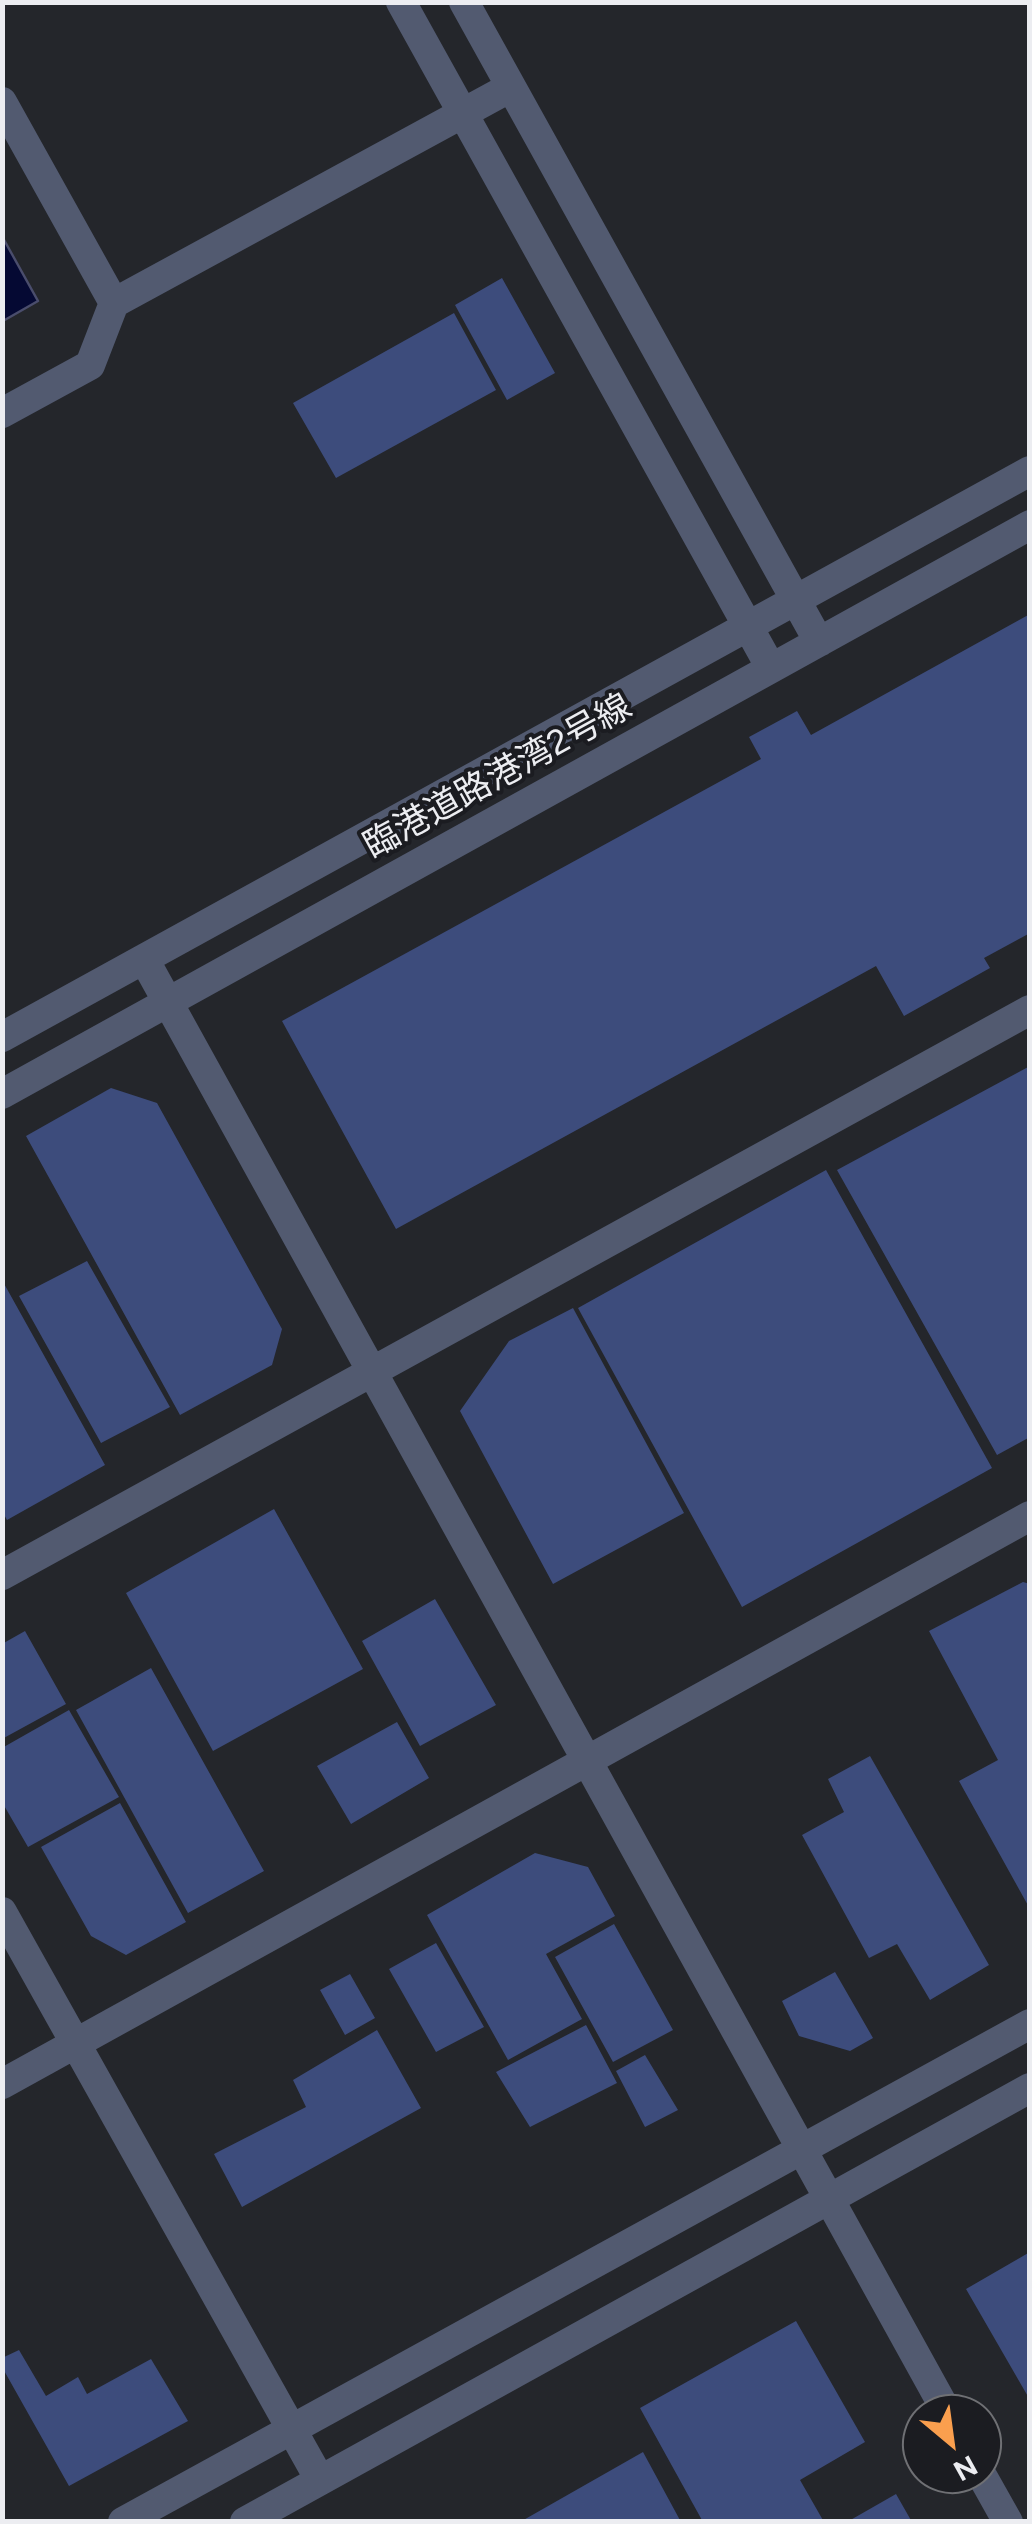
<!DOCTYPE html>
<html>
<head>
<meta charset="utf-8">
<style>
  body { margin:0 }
  #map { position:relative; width:1032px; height:2524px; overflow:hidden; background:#24262b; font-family:Figtree,sans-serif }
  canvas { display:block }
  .frame { position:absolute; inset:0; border:5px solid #ecedf1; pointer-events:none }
  .north { position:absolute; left:902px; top:2394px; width:100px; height:100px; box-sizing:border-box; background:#1b1c21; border:2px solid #6f7074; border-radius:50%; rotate:151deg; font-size:28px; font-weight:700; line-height:40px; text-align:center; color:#ecedf1 }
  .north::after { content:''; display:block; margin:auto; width:35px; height:45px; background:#fa9f4e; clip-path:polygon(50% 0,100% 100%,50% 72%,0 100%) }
</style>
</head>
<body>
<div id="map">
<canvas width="1032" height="2524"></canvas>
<div class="frame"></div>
<div class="north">N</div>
</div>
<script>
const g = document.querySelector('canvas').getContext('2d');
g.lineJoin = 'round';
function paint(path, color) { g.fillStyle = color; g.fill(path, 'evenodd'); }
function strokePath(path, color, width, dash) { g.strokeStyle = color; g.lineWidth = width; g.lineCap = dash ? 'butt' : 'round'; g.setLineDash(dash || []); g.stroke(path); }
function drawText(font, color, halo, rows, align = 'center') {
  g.font = font + ' Figtree,"Noto Sans JP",sans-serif'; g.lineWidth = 8; g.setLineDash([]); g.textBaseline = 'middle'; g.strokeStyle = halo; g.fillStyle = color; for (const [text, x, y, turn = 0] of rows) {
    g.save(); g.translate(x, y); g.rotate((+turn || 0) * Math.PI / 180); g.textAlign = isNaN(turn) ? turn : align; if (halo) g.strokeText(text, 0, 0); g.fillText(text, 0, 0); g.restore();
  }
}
const water = new Path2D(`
  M3,238L38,301L3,321H2Z`);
paint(water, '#050933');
strokePath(water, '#4a4d6c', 2.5);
paint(new Path2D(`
  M502,278L555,373L507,400L455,305Z
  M454,313L496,390L336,478L293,403Z
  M1030,614V933L984,958L990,968L904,1016L876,966L396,1229L282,1021L761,759L749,737L797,711L811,735Z
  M1030,1066V1437L997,1455L837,1170Z
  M111,1088L157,1103L282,1329L272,1365L180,1415L26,1136Z
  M826,1170L992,1468L742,1607L578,1308Z
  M87,1261L170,1407L101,1443L19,1296Z
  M2,1280L105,1465L7,1520L2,1511Z
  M573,1308L684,1513L553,1584L460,1411L509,1341Z
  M274,1509L363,1669L213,1751L126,1593Z
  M1023,1582L1030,1584V1909L959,1781L998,1760L929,1631Z
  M435,1599L496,1705L420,1746L362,1641Z
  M25,1631L66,1704L2,1739V1644Z
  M151,1668L264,1871L188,1913L76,1710Z
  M69,1710L119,1797L28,1847L2,1802V1748Z
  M397,1722L429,1778L351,1824L317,1766Z
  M870,1756L989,1965L930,2000L897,1944L869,1958L802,1835L844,1812L828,1779Z
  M120,1803L186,1922L126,1955L91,1936L41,1847Z
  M535,1853L588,1867L615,1916L546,1954L582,2019L508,2060L427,1915Z
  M614,1924L673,2030L613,2062L555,1957Z
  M436,1943L484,2027L436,2052L389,1969Z
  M835,1972L873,2038L850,2051L799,2036L782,2001Z
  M350,1974L375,2018L345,2035L320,1990Z
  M586,2025L617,2083L530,2127L496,2072Z
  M377,2030L421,2108L242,2207L214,2154L306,2107L293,2080Z
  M645,2055L678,2110L645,2127L616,2071Z
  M1030,2252V2400L966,2289Z
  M796,2321L865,2442L800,2480L824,2522H703L640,2408Z
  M19,2350L46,2396L78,2377L87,2394L151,2359L188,2421L69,2486L2,2367V2358Z
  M643,2452L681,2522H520Z
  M896,2494L912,2522H847Z`), '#3d4c7c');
strokePath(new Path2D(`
  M401,2L771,668
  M464,2L819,642
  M2,102L114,303
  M2,413L90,365L114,303L511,87
  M144,959L948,2414
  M2,1037L1030,471
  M2,1094L1030,525
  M2,1575L1030,1010
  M2,1912L320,2480
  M2,2084L1030,1516
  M981,2474L1008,2522
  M123,2522L1030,2024
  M245,2522L1030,2088`), '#525a70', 30);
drawText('35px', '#ecedf1', '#1b1c21', [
  ["臨港道路港湾2号線",498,777,-29]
]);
</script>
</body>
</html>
